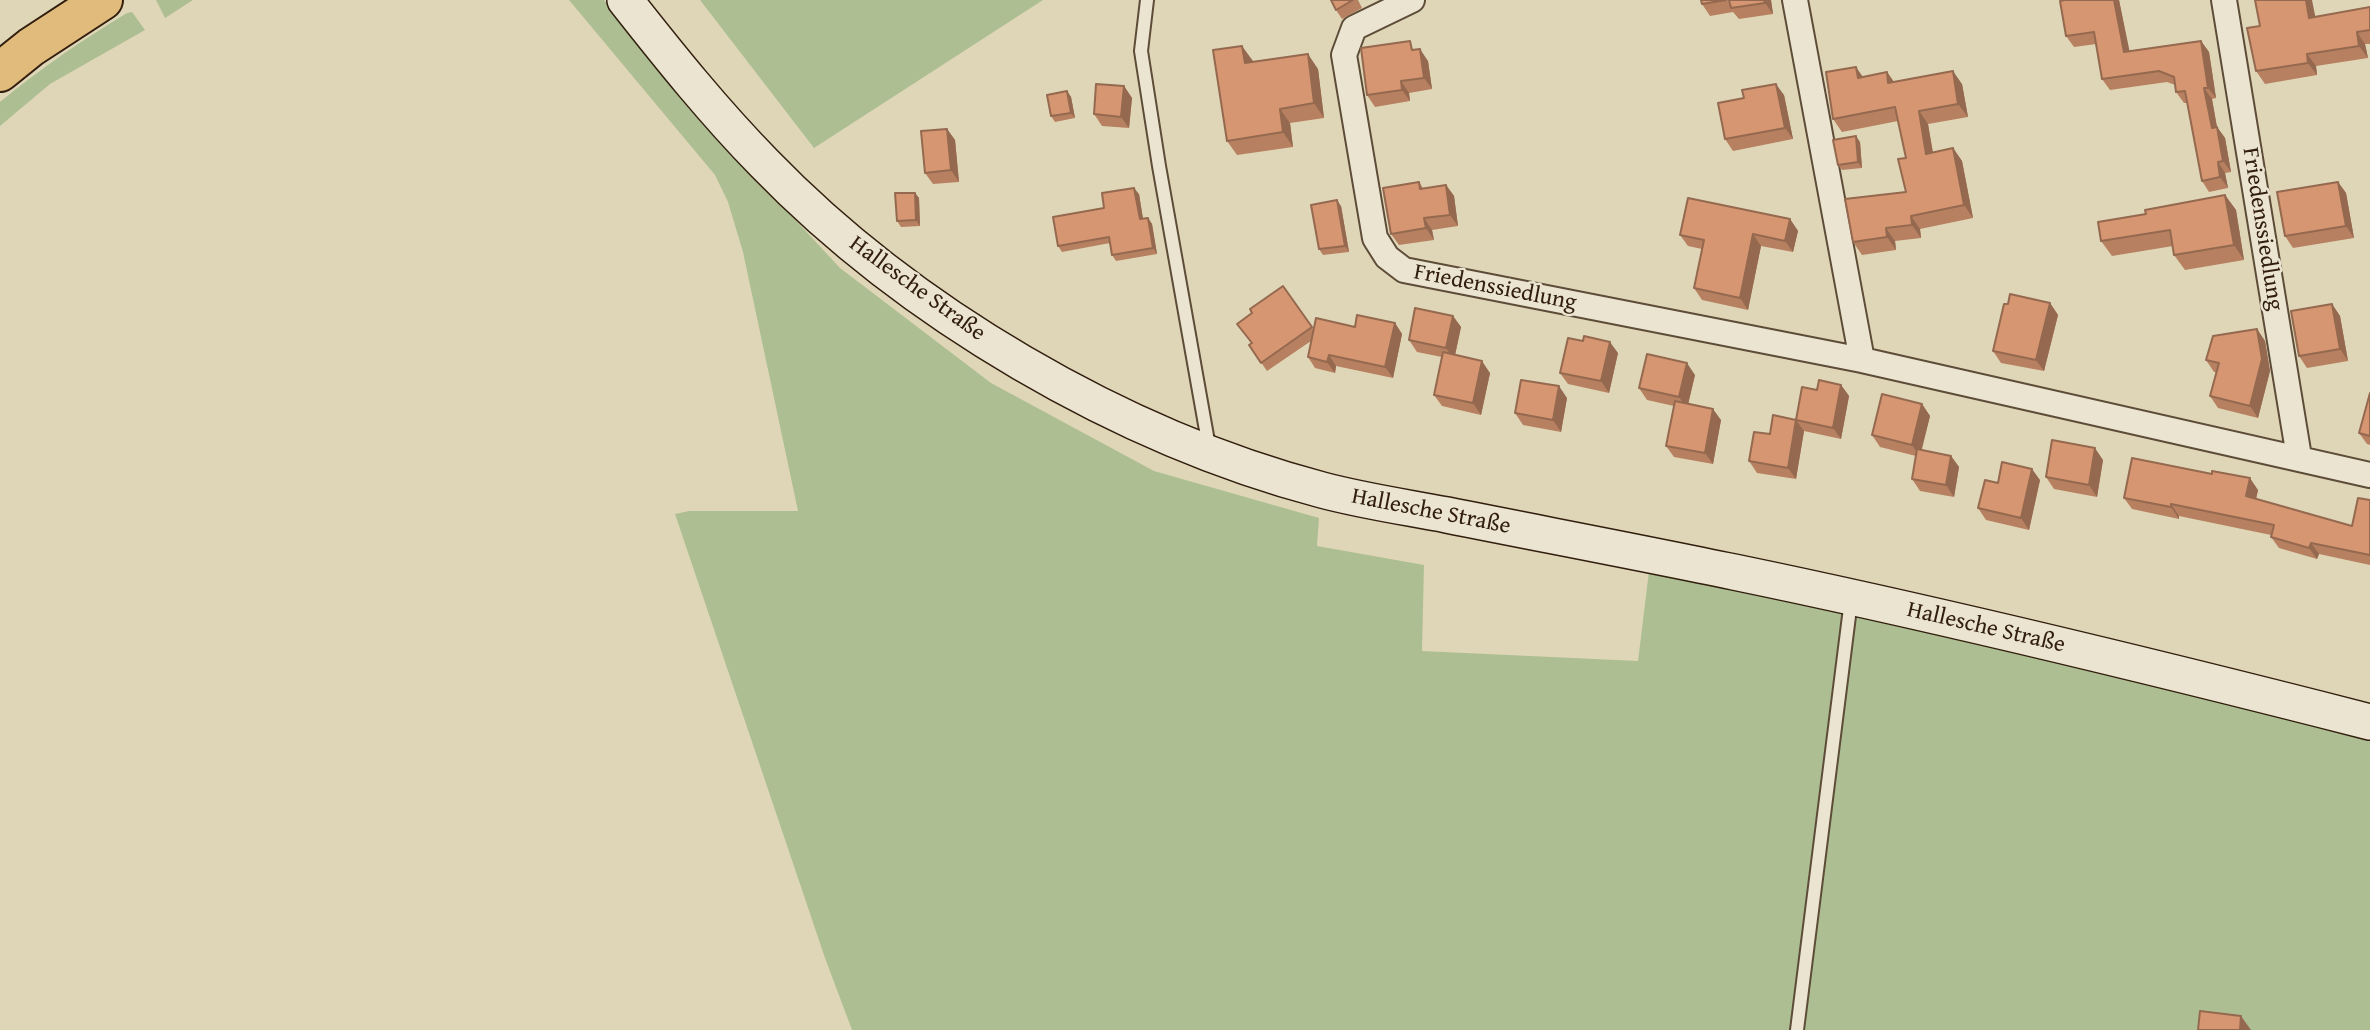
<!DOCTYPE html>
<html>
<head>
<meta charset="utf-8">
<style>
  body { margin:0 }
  canvas { display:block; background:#dfd6b7 }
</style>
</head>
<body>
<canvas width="2370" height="1030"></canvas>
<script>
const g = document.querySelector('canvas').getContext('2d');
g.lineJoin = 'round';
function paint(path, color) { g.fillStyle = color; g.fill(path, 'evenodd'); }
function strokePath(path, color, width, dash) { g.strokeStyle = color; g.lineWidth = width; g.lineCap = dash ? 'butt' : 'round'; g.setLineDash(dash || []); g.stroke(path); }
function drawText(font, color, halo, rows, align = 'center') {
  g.font = font + ' "Gentium Book Plus",serif'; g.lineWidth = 5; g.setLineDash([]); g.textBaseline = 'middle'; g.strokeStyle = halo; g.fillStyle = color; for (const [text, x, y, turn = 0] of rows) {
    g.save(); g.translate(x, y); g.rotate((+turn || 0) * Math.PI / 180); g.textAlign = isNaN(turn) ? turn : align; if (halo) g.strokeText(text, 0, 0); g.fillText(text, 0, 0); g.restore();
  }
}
paint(new Path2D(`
  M156,0H193L165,18Z
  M569,0H604L686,102L840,268L991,383L1154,471L1319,518L1317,546L1424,565L1422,651L1638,661L1651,555L2370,723V1030H852L825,958L675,514L689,511H798L743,252L728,202L715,175Z
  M700,0H1043L814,148Z
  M132,12L145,30L50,84L0,126V102C40,69 82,40 127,13Z`), '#adbf92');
const lane = new Path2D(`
  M1147,0L1141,51L1159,166L1209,447
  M1797,1030L1851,600`);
const street = new Path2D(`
  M1412,0L1354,28L1344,55L1375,238L1387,257L1404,270L1862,360L2370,475
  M1795,0L1862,360
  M2224,0L2299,457`);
const secondary = new Path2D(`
  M625,0C669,56 714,112 764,163C909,313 1121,437 1322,490C1363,501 1405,507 1447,515C1542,534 1638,552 1734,572C1947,616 2159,668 2370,722`);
const primary = new Path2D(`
  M0,72L31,47L103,0`);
strokePath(lane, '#5d4c38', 16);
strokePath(street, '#5d4c38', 28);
strokePath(secondary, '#321e0e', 38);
strokePath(primary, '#321e0e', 42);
strokePath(lane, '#eae4d0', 12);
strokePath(street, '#eae4d0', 24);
strokePath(secondary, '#eae4d0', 35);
strokePath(primary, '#e0bb7c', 38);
paint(new Path2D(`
  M1331,0H1358L1362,8L1342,19L1336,10Z
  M1701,0H1771L1773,14L1739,19L1733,12L1710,16L1702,4Z
  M2119,0L2129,51L2201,41L2209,52L2216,98L2212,99L2217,127L2225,138L2231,172L2225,173L2228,188L2209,192L2202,181L2188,103H2184L2176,92L2175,85L2167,82L2110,90L2102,79L2096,44L2074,47L2066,36Z
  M2370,7V44H2365L2368,58L2316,66L2317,75L2265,84L2256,71L2260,26Z
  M1416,50L1428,61L1432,89L1409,93L1410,101L1375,107L1367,95Z
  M1253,61V62L1318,69L1324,118L1290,123L1293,147L1237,155L1227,141Z
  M1887,72L1894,82L1962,84L1968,117L1928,124L1933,152L1953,148L1962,161L1973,218L1920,229L1921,238L1895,241L1896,250L1862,255L1853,242L1906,192V158L1898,121L1842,132L1833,119L1863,77Z
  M1124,86L1132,98L1129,128L1102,126L1094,114Z
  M1067,91L1071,97L1075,118L1055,122L1051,116Z
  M1784,95L1793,139L1733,151L1725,139Z
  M947,129L955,140L959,182L933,184L925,173Z
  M1860,142L1862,168L1842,170L1838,165Z
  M1419,182L1423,188L1446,185L1454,196L1458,226L1432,230L1434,240L1399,245L1391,234Z
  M2338,182L2346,193L2354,238L2293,248L2285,236Z
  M915,193L919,198L920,226L901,227L897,221Z
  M1139,194L1143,219L1148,218L1152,224L1157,254L1116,261L1112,255L1110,243L1062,252L1058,246L1104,208Z
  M2225,195L2236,210L2244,260L2185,270L2174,255L2173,246L2112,256L2101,241L2146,214Z
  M1341,206L1349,252L1323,255L1319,249Z
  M1790,219L1798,231L1793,252L1761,246L1748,310L1702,300L1694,288L1702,249L1688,246L1680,235Z
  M1283,286L1314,330L1395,323L1402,334L1393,378L1336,366L1335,373L1315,368L1308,357L1311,341L1267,371L1249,345L1251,343L1252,313Z
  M2050,303L2058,315L2044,371L2001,363L1993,351L2008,304Z
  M2332,304L2340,316L2348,361L2307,368L2299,356Z
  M1453,316L1461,327L1455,355L1490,373L1481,415L1442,406L1434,395L1442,357L1417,352L1409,340Z
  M2257,329L2265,341L2270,371L2258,418L2218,408L2210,396L2216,372H2214L2206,360Z
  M1618,353L1609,393L1568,384L1560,373Z
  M1695,375L1688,404L1721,420L1713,464L1674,457L1666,446L1674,406L1647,400L1639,388Z
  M1841,385L1849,396L1841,439L1804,431L1796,479L1757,473L1749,461L1770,434L1796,420L1817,390Z
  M2370,393V445L2367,444L2359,433Z
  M1567,398L1561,432L1523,425L1515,413Z
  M1922,404L1930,416L1921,450L1951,456L1959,467L1954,497L1920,491L1912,479L1916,456L1880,447L1872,435Z
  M2103,460L2097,497L2054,489L2046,477Z
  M2040,480L2029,530L1986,520L1978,508L1998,483Z
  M2258,490L2256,499L2352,526L2370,500V565L2319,554L2317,559L2279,548L2271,537V535L2179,516V519L2132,509L2124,498Z`), '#b78161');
paint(new Path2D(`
  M1764,0H1771L1773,14L1765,3Z
  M2114,0H2119L2132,63L2124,52Z
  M2306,0H2312L2318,30L2309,18Z
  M2357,32L2365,44L2368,58L2359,46Z
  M2201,41L2209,52L2216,98L2208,88Z
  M1242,46L1253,61L1255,78L1245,63Z
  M1420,49L1428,61L1432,89L1424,78Z
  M1308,54L1318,69L1324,118L1314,103Z
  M2307,54L2316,66L2317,75L2308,63Z
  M1856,67L1865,80L1858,78Z
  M1953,71L1962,84L1968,117L1958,104Z
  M1887,72L1896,85L1888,83Z
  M1401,81L1409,93L1410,101L1402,90Z
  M1776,84L1784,95L1793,139L1785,128Z
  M1124,86L1132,98L1129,128L1121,117Z
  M2204,88L2212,99L2219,139L2212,128Z
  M1067,91L1071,97L1075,118L1071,113Z
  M1280,109L1290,123L1293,147L1283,132Z
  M1919,111L1928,124L1935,167L1926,154Z
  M2217,127L2225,138L2231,172L2223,161Z
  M947,129L955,140L959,182L951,170Z
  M1856,136L1860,142L1862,168L1858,162Z
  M1953,148L1962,161L1973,218L1964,205Z
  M2218,162L2225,173L2228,188L2220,177Z
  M2338,182L2346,193L2354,238L2346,226Z
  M1446,185L1454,196L1458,226L1450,215Z
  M1134,188L1139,194L1144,225L1140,219Z
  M915,193L919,198L920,226L916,220Z
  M2225,195L2236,210L2244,260L2234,245Z
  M1337,200L1341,206L1349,252L1345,246Z
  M1911,216L1920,229L1921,238L1912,225Z
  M1148,218L1152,224L1157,254L1153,248Z
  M1424,218L1432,230L1434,240L1426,228Z
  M1790,219L1798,231L1793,252L1785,241Z
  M1886,228L1895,241L1896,250L1887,237Z
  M1753,234L1761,246L1748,310L1740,298Z
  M2050,303L2058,315L2044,371L2036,360Z
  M2332,304L2340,316L2348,361L2340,349Z
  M1453,316L1461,327L1454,360L1446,348Z
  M1395,323L1402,334L1393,378L1385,367Z
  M2257,329L2265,341L2270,371L2258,418L2250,406Z
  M1610,342L1618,353L1609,393L1601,381Z
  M1329,355L1336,366L1335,373L1327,362Z
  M1482,361L1490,373L1481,415L1473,403Z
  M1687,363L1695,375L1687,409L1679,397Z
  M1841,385L1849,396L1841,439L1833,428Z
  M1559,386L1567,398L1561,432L1553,420Z
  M1922,404L1930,416L1920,457L1912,445Z
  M1713,409L1721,420L1713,464L1705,453Z
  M1796,420L1804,431L1796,479L1788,468Z
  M2095,448L2103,460L2097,497L2089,485Z
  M1951,456L1959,467L1954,497L1946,485Z
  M2032,469L2040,480L2029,530L2021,518Z
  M2250,478L2258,490L2254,508L2246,496Z
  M2171,504L2179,516V519L2171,507Z
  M2311,543L2319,554L2317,559L2309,548Z
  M2241,1016L2251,1030H2240Z`), '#95694f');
const building = new Path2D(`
  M1331,0H1353L1336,10Z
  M1701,0H1726L1702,4Z
  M1729,0H1764L1765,3L1731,8Z
  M2065,0H2114L2124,52L2201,41L2208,88H2204L2212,128L2217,127L2223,161L2218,162L2220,177L2202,181L2185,91L2176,92L2174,77L2159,71L2102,79L2094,32L2066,36L2060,1Z
  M2255,0H2306L2309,18L2370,7V30L2357,32L2359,46L2307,54L2308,63L2256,71L2247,28L2260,26Z
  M1410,41L1412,50L1420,49L1424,78L1401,81L1402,90L1367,95L1361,48Z
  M1242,46L1245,63L1308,54L1314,103L1280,109L1283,132L1227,141L1213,50Z
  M1856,67L1858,78L1887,72L1888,83L1953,71L1958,104L1919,111L1926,154L1953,148L1964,205L1911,216L1912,225L1886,228L1887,237L1853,242L1845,199L1906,192L1898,159L1906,158L1895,107L1833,119L1826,72Z
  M1096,84L1124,86L1121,117L1094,114Z
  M1776,84L1785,128L1725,139L1718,103L1744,98L1742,90Z
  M1067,91L1071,113L1051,116L1047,95Z
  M947,129L951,170L925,173L921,131Z
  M1856,136L1858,162L1838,165L1833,140Z
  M1419,182L1420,189L1446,185L1450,215L1424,218L1426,228L1391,234L1383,188Z
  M2338,182L2346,226L2285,236L2277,192Z
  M1134,188L1140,219L1148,218L1153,248L1112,255L1109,237L1058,246L1053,217L1104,208L1102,193Z
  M895,193H915L916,220L897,221Z
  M2225,195L2234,245L2174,255L2170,230L2101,241L2098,222L2146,214L2145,210Z
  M1688,198L1790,219L1785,241L1753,234L1740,298L1694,288L1704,240L1680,235Z
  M1337,200L1345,246L1319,249L1311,205Z
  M1283,286L1312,327L1261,363L1249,345L1252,343L1237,324L1252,313L1250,309Z
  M2010,294L2050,303L2036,360L1993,351L2004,304H2008Z
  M2332,304L2340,349L2299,356L2291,311Z
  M1415,308L1453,316L1446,348L1409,340Z
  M1357,315L1395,323L1385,367L1329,355L1327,362L1308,357L1316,318L1355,327Z
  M2257,329L2262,359L2250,406L2210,396L2219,363L2206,360L2213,336Z
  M1584,336L1610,342L1601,381L1560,373L1568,338L1583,341Z
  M1443,352L1482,361L1473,403L1434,395Z
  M1647,354L1687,363L1679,397L1639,388Z
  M1521,380L1559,386L1553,420L1515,413Z
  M1819,380L1841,385L1833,428L1796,420L1802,387L1817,390Z
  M2370,393V436L2359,433Z
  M1882,394L1922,404L1912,445L1872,435Z
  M1675,401L1713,409L1705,453L1666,446Z
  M1773,415L1796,420L1788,468L1749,461L1754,432L1770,434Z
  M2052,440L2095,448L2089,485L2046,477Z
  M1917,449L1951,456L1946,485L1912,479Z
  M2132,458L2212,474V471L2250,478L2246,496L2352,526L2358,498L2370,500V555L2311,543L2309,548L2271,537L2274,525L2171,504V507L2124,498Z
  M2002,462L2032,469L2021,518L1978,508L1985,480L1998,483Z
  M2200,1011L2241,1016L2240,1030H2198Z`);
paint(building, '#d59671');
strokePath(building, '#95694f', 2);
drawText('23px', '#321e0e', '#eae4d0', [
  ["Friedenssiedlung",2262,229,81],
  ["Friedenssiedlung",1495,288,11],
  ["Hallesche Straße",917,289,36],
  ["Hallesche Straße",1431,512,11],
  ["Hallesche Straße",1986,628,13]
]);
</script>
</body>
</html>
